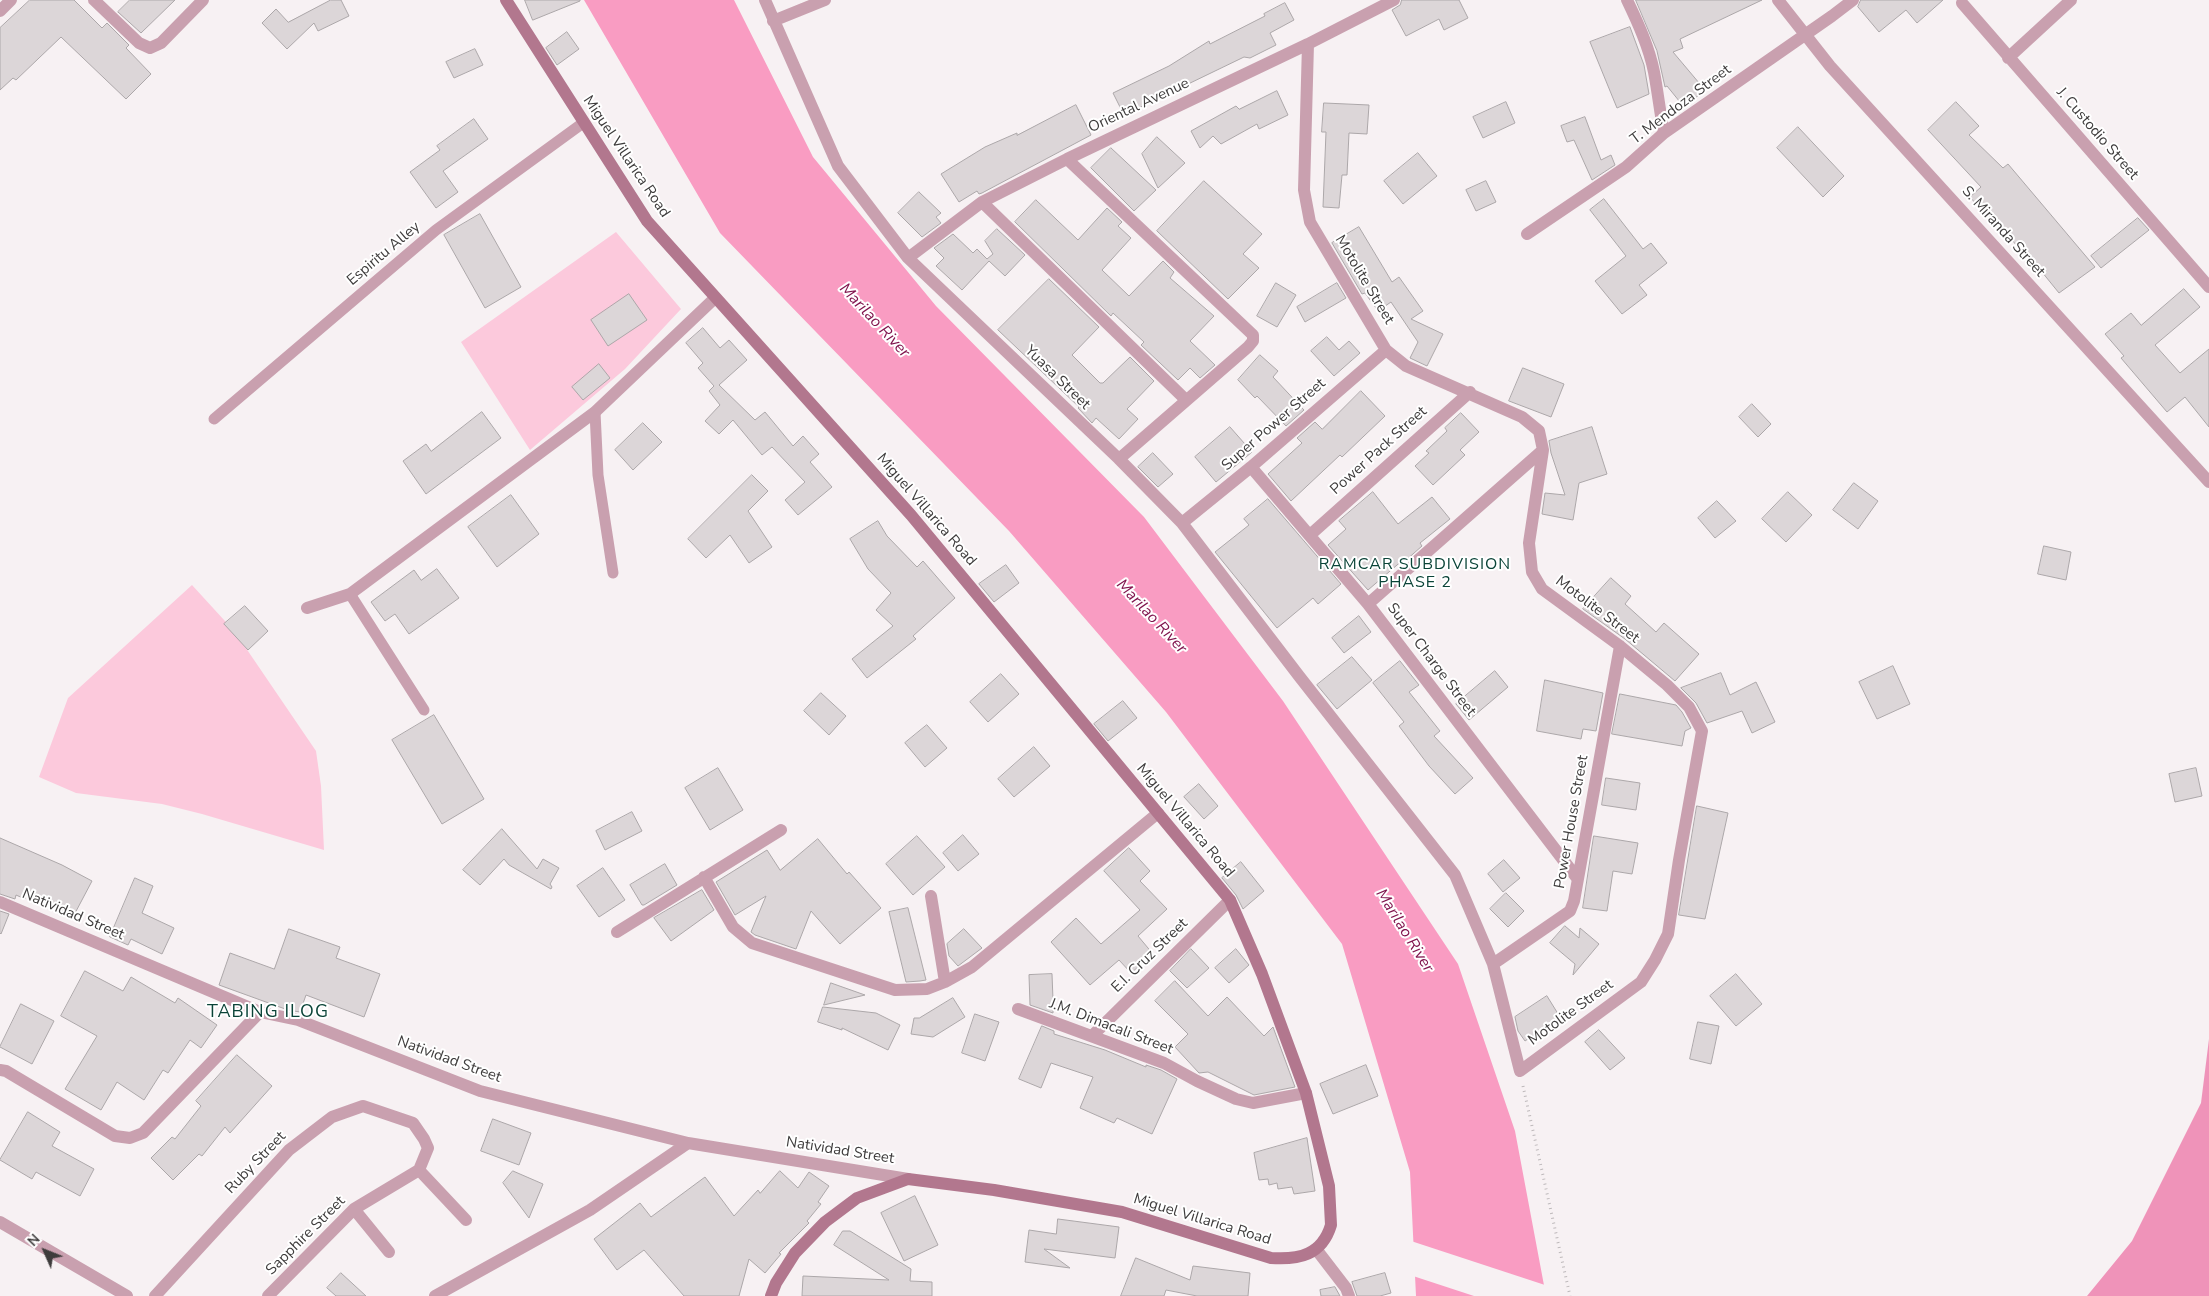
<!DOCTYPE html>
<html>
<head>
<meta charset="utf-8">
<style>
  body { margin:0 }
  #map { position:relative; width:2209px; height:1296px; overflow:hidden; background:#f7f1f3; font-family:"Nunito Sans",sans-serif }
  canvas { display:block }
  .north { position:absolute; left:20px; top:1226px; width:50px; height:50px; -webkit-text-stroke:4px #fff; paint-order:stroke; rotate:314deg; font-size:14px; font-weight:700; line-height:20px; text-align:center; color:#3e3c3c }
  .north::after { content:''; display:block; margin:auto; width:18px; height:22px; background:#3e3c3c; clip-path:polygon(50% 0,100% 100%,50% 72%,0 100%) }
</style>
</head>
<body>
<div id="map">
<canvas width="2209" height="1296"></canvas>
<div class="north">N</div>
</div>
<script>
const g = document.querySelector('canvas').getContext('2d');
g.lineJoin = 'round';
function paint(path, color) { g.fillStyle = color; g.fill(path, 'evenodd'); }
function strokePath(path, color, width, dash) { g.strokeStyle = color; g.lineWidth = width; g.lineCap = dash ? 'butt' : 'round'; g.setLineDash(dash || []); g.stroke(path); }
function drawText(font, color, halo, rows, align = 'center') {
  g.font = font + ' "Nunito Sans",sans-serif'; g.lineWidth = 4; g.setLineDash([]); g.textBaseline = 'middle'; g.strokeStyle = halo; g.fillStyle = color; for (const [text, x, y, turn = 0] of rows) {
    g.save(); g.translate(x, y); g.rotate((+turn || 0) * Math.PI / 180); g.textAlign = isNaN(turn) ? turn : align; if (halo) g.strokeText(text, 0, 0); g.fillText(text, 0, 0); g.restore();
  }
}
paint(new Path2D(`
  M616,232L681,309L625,369L530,450L461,342Z
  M192,585L235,632L316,751L321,786L324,850L202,814L162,804L76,793L39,777L68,698Z`), '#fcc9dc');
paint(new Path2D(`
  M2209,1039V1296H2087L2132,1241L2201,1103Z`), '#ef93b9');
paint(new Path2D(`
  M584,0H734L813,157L936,306L1144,517L1283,701L1458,964L1515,1131L1546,1296H1416L1410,1172L1342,944L1166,712L1009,531L720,233Z`), '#f99cc2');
paint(new Path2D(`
  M1411,1241L1548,1286L1549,1296H1474L1413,1276Z`), '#f7f1f3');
const building = new Path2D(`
  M30,0H74L102,28L107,23L129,45L126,48L151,74L126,99L61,37L16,80L13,78L0,90V28Z
  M130,0H175L141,33L118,12Z
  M331,0H341L349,16L318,31L314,23L287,49L262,23L276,9L288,22Z
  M525,0H580V1L533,20Z
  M1402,0H1459L1468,18L1444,30L1439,19L1406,36L1392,10L1400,5Z
  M1636,0H1762L1680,39L1683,48L1673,52L1705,90L1684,107L1667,86L1665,87L1657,51Z
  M1861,0H1943L1917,23L1906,10L1879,32L1858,7Z
  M1285,3L1294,20L1270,33L1276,45L1250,58L1244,57L1124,115L1113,93L1169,66L1209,41L1210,44L1265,16L1264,14Z
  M1630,27L1644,65L1649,94L1617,108L1590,42Z
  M567,32L579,49L557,65L546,48Z
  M475,49L483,65L454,78L446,62Z
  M1277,91L1288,115L1259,129L1257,124L1221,144L1213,136L1200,148L1191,131L1236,106L1239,109Z
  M1506,102L1515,123L1483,138L1473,117Z
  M1956,102L1979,126L1969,135L2003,168L2008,164L2095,267L2059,293L2020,245L2018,247L1992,217L1989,219L1970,197L1981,187L1928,130Z
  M1324,103L1369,105L1367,134L1349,133L1347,175H1342L1339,208L1323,207L1326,132H1322Z
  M1076,105L1091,135L982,193L979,194L977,191L959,202L941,174L985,147L1017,133V135Z
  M1585,117L1601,160L1611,155L1615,165L1592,180L1574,140L1567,142L1561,126Z
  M474,119L488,139L443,171L458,192L436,208L410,172L440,150L437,146Z
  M1798,127L1844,176L1823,197L1777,148Z
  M1157,137L1185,163L1158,188L1142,154Z
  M1111,148L1156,190L1134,211L1091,168Z
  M1418,153L1437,176L1403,204L1384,181Z
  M1204,181L1262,234L1243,254L1259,268L1228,299L1157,231Z
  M1486,181L1496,202L1476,211L1466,190Z
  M919,192L941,213L936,217L941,223L922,237L898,213Z
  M1604,199L1643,249L1651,243L1667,263L1639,285L1647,295L1622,314L1595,281L1626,256L1590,210Z
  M1036,200L1078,240L1107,208L1122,222L1118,226L1131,238L1102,270L1129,296L1163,261L1174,272L1170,278L1214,316L1190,341L1215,365L1200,378L1190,368L1178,380L1141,345L1144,342L1113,313L1111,316L1015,222Z
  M480,214L521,287L485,308L444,235Z
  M2138,218L2149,230L2101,268L2091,256Z
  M1359,227L1392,282L1399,277L1423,311L1411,319L1443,334L1427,366L1410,358L1418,342L1391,302L1378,311L1365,293L1362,294L1332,243Z
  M997,229L1025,255L1005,276L989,261L962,290L936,266L944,258L934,248L953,234L973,253L977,249L987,259L993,254L985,241Z
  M1049,279L1099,327L1072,355L1100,383H1103L1130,357L1154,381L1127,409L1138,419L1119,439L1096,418L1092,423L1078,408L1079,407L998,330Z
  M1276,283L1296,295L1277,327L1257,316Z
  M1337,283L1346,298L1305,322L1297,307Z
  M2184,289L2200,307L2155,345L2180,373L2209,349V427L2185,397L2167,412L2121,358L2124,356L2105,334L2131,313L2141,325Z
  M629,294L647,320L608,346L591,320Z
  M703,328L720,348L729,340L747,360L719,385L755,420L765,412L793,446L803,436L819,454L810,462L832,487L798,515L785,500L805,482L772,447L762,455L733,420L719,434L705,421L720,405L709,391L714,386L698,368L703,363L686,343Z
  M1327,337L1339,350L1349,341L1360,353L1334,376L1311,351Z
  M1260,355L1278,371L1273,377L1304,410L1286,426L1257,396L1255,398L1238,380Z
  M599,364L610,378L583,400L572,387Z
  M1523,368L1564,384L1551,417L1509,401Z
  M1361,391L1385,416L1342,457L1340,455L1291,501L1268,474L1302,443L1297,438L1315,422L1322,429Z
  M1752,404L1771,424L1758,437L1739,417Z
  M482,412L501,438L426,494L403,461L426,444L431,451Z
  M1461,413L1479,432L1460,450L1465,455L1433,485L1415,466L1429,453L1426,451L1447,431L1445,428Z
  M643,423L662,442L633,470L615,450Z
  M1230,427L1252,452L1216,482L1195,457Z
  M1592,427L1607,474L1579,483L1573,520L1542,514L1545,493L1565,495L1551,453L1549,441Z
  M1153,453L1173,474L1158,487L1138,467Z
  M752,475L768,491L748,511L772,547L749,563L730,535L706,558L688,539Z
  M1854,483L1878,501L1858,529L1833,510Z
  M1373,492L1398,524L1432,497L1450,519L1420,543L1422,546L1405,561L1404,559L1368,590L1328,545L1346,529L1339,521Z
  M1788,492L1812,515L1786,542L1762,519Z
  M511,495L539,534L497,567L468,527Z
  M1268,499L1341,584L1318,604L1313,598L1277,628L1215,552L1249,525L1244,519Z
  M1717,501L1736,521L1715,538L1698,518Z
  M878,521L887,536L917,567L923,561L955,598L913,636L916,639L867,678L852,659L893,626L876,610L891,593L868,569L850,539Z
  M2044,546L2071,552L2066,580L2038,574Z
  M1006,565L1019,583L994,602L979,584Z
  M437,569L459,598L409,634L395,614L385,621L371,602L414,570L421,580Z
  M1611,578L1631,596L1625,604L1656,632L1664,623L1699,654L1675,681L1625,639L1583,609Z
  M245,606L268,631L248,650L224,624Z
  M1359,616L1371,632L1344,653L1332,638Z
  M1352,657L1372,680L1337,709L1317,685Z
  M1400,661L1419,685L1409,692L1440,731L1434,736L1473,778L1455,794L1429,766L1399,726L1404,722L1373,683Z
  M1893,666L1910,704L1877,719L1859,682Z
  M1495,671L1508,687L1469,720L1456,704Z
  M1721,673L1730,695L1756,682L1775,722L1752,733L1742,711L1707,723L1696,703L1681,688Z
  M1001,674L1019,694L988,722L970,702Z
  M1545,680L1603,693L1596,731L1583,729L1581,739L1537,731Z
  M821,693L846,716L829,735L804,711Z
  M1620,694L1676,705L1682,712L1691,728L1685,731L1682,746L1612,734Z
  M1123,701L1137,718L1108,741L1094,724Z
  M434,715L484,799L442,824L392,740Z
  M927,725L947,748L925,767L905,743Z
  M1034,747L1050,766L1014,797L998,779Z
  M718,768L743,810L710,830L685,788Z
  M2196,768L2202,796L2175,802L2169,774Z
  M1606,778L1640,783L1636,810L1602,805Z
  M1199,784L1218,806L1204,819L1184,797Z
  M1697,806L1728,813L1705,919L1679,915Z
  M632,812L642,831L605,850L596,831Z
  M502,829L537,869L543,859L559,868L550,884L552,887L551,889L509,865L504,859L480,885L463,870Z
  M963,835L979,854L958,871L943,853Z
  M917,836L945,867L913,895L886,864Z
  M1594,836L1638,843L1632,874L1613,871L1607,911L1583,908Z
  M0,838L62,865L92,881L73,917L27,893L25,899L16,895L15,899L0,894Z
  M818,839L847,874L849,872L881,908L840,944L811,911L796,949L755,935L751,932L766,896L735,915L716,882L767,850L780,870Z
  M1129,848L1150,871L1140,881L1167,909L1138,936L1153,954L1131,973L1119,960L1090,985L1051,942L1076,918L1101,944L1140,910L1104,871Z
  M1504,860L1520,878L1503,892L1488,874Z
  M1241,862L1264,891L1243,909L1236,895L1222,878Z
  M665,864L677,885L644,905H642L630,885Z
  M603,868L625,900L599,917L577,886Z
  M135,878L153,886L142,913L174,928L162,954L131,939L128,945L110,937Z
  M702,890L714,910L671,941L654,918Z
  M1506,893L1524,911L1508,927L1490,909Z
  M908,908L926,980L920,981L906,982L889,912Z
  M0,911L9,914L1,934L0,933Z
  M1565,926L1579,938L1580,928L1599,944L1573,975L1575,964L1550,943Z
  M289,929L340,947L336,958L380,974L364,1017L306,995L300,1012L288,1010L219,985L230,953L274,969Z
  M964,929L982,948L958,966L949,956L947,944Z
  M1191,949L1209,968L1187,988L1170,971Z
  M1236,949L1249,965L1229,983L1215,968Z
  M85,971L123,991L131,977L175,1003L178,998L217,1025L201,1048L190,1040L168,1073L163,1070L144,1100L117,1082L101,1110L65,1089L97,1036L61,1016Z
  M1052,974L1053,1000V1013L1030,1005L1029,975Z
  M1736,974L1762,1004L1736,1026L1710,996Z
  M1175,981L1208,1016L1227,997L1264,1036L1273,1027L1295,1087L1254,1095L1208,1072L1199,1073L1175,1047L1188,1034L1155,1001Z
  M831,983L865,995L824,1005Z
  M1547,996L1560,1017L1525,1041L1518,1031L1515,1017Z
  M953,998L965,1017L933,1037L911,1034L914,1018H919Z
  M21,1004L54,1021L32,1064L0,1047Z
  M823,1007L876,1013L900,1025L888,1050L842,1028V1030L818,1022Z
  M975,1014L999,1022L985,1061L962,1053Z
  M1698,1022L1719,1026L1711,1064L1690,1059Z
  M1042,1026L1054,1031V1034L1105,1050L1146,1067V1065L1161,1070L1177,1079L1152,1134L1117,1118L1114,1123L1080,1108L1093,1077L1051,1063L1041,1088L1019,1079Z
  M1599,1030L1625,1058L1610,1070L1585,1042Z
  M237,1055L272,1086L230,1133L225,1127L202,1156L199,1154L173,1180L151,1158L172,1137L175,1139L201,1106L196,1101Z
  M1366,1065L1378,1096L1333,1114L1320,1084Z
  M28,1112L60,1132L52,1146L94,1169L80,1196L36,1172L32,1179L0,1160Z
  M493,1119L531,1133L519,1165L481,1151Z
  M1307,1138L1315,1191L1294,1194L1292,1187L1278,1189L1277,1183L1269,1185L1268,1179L1259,1180L1254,1153Z
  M513,1171L543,1184L529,1218L503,1183Z
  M780,1171L798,1188L809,1172L829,1186L818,1202L821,1204L807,1221L809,1223L779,1253L781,1254L765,1273L749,1259L739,1296H684L644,1250L617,1270L594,1239L640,1203L651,1217L705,1177L734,1216L758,1190L760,1193Z
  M915,1196L938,1245L904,1261L881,1213Z
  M1058,1219L1119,1227L1115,1258L1044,1249L1070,1268L1025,1262L1029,1230L1056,1234Z
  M843,1231H850L911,1269L910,1281L932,1282V1296H802L803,1276L889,1280L834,1245Z
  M1136,1258L1190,1280L1193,1266L1250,1273L1248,1296H1197L1166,1290L1164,1296H1121Z
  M341,1273L366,1296H336L327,1288Z
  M1385,1273L1391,1293L1380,1296H1357L1352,1282Z
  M1335,1287L1340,1296H1321L1320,1290Z`);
paint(building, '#dcd6d8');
strokePath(building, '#aca7a9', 1);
strokePath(new Path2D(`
  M1523,1086L1570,1296`), '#beb9bb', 3, [1, 4]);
strokePath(new Path2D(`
  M595,412L598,475L613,573
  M214,419L436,230L583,123
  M350,594L424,710`), '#c9a0af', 11);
strokePath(new Path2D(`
  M94,0L139,43L150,48L161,43L203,0
  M765,0L838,166L908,258L1119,459L1182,523L1299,676L1455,875L1493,964L1520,1071L1641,982L1655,960L1668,934L1679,860L1702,731L1689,707L1667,685L1620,646L1542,589L1532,572L1529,543L1543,450L1539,431L1522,417L1406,366L1386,350L1310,222L1304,190L1308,44
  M1627,0C1638,23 1649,47 1654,72C1658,93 1660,113 1664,133
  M1778,0L1830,66L2209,482
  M1962,3L2209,287
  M0,11L11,0
  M773,21L825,0
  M2008,58L2071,0
  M1067,159L1253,335V341L1248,347L1119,459
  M982,202L1186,400
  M1527,234L1626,167L1664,133L1832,16L1853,0
  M908,258L982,202L1067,159L1308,44L1394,0
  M1251,467L1368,604L1577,878
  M1182,523L1251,467L1386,350
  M1310,535L1470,392
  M1368,604L1543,450
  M307,608L350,594L595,412L715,298
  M704,877L733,927L752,943L895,990L927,989L945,982L972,967L1158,813
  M931,896L945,982
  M0,902L260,1012L298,1020L480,1091L688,1143L908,1179
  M617,932L781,830
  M1493,964L1570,911L1574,901L1620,646
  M1018,1009L1164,1063L1197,1081L1236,1099L1253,1103L1306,1093
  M1092,1036L1230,900
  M0,1070L6,1071L115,1136L130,1138L143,1133L260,1012
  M419,1170L466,1220
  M354,1209L389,1252
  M0,1222L127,1296
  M1316,1249L1346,1288L1349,1296
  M155,1296L289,1150L332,1117L363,1106L413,1123L424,1139L428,1148L419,1170
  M268,1296L354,1209L419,1170
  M435,1296L590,1210L688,1143`), '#c9a0af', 12);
strokePath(new Path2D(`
  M506,0L647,221L911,515L1230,900L1262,974L1306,1093L1329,1186L1331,1225C1322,1255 1299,1260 1271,1258L1122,1212L994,1190L908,1179L857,1198L825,1222L795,1253L776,1283L771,1296`), '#b2778e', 12);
drawText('15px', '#3e3c3c', '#fff', [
  ["T. Mendoza Street",1681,105,-37],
  ["Oriental Avenue",1139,106,-25],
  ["J. Custodio Street",2097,134,49],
  ["Miguel Villarica Road",626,157,56],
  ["S. Miranda Street",2003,232,48],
  ["Espiritu Alley",384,254,-40],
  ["Motolite Street",1364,280,59],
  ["Yuasa Street",1057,378,44],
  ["Super Power Street",1274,425,-41],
  ["Power Pack Street",1379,451,-42],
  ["Miguel Villarica Road",926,510,49],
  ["Motolite Street",1597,610,37],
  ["Super Charge Street",1431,660,53],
  ["Miguel Villarica Road",1185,821,50],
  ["Power House Street",1572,822,-80],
  ["Natividad Street",73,915,23],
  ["E.I. Cruz Street",1150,956,-44],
  ["Motolite Street",1571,1013,-36],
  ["J.M. Dimacali Street",1111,1027,21],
  ["Natividad Street",449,1060,20],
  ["Natividad Street",840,1151,9],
  ["Ruby Street",256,1163,-46],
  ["Miguel Villarica Road",1202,1220,17],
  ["Sapphire Street",306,1236,-45]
]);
drawText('italic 16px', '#80154e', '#fff', [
  ["Marilao River",874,321,47],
  ["Marilao River",1151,617,47],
  ["Marilao River",1404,931,58]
]);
g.letterSpacing = '1px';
drawText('16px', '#0a4337', '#fff', [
  ["RAMCAR SUBDIVISION",1415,565],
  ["PHASE 2",1415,583]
]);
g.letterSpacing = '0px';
g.letterSpacing = '1px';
drawText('18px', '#0a4337', '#fff', [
  ["TABING ILOG",268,1013]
]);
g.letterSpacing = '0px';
</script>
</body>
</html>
